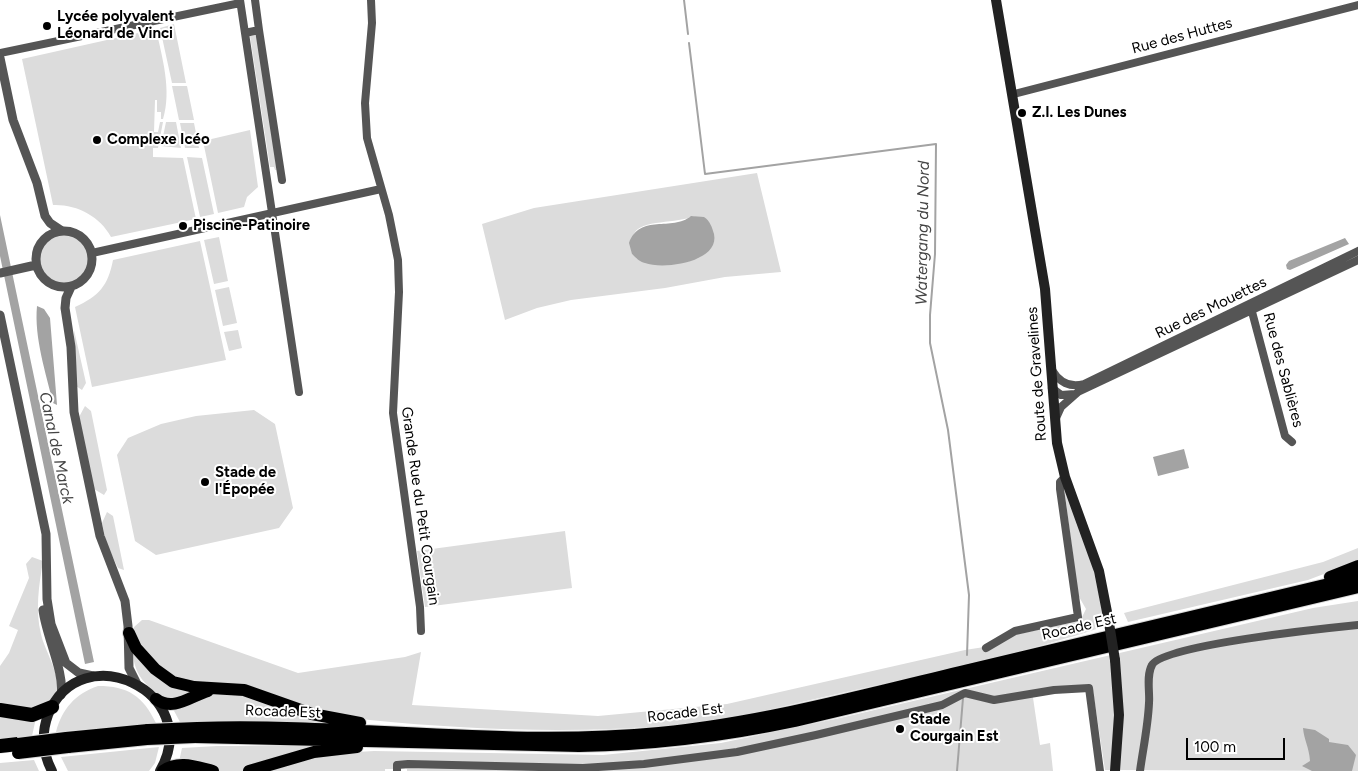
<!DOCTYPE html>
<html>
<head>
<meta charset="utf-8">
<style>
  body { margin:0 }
  #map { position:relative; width:1358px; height:771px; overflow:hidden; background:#fff; font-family:Figtree,sans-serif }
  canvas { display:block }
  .scale { position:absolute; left:1186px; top:738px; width:99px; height:22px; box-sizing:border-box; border:2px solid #000; border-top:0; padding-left:6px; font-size:15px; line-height:18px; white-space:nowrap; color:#000; -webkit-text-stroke:4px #fff; paint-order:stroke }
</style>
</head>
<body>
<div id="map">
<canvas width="1358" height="771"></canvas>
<div class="scale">100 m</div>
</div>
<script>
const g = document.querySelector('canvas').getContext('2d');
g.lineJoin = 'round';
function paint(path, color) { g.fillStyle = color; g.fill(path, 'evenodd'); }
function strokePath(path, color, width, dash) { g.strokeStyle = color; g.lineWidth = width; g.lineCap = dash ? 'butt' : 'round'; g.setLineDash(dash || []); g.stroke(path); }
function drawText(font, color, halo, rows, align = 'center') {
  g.font = font + ' Figtree,sans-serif'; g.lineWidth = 4; g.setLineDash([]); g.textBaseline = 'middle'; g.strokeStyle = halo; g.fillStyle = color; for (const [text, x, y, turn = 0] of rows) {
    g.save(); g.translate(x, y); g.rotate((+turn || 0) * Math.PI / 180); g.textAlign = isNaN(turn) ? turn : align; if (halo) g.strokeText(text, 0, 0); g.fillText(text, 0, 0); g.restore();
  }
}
paint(new Path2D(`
  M174,24L186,83H172L160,28Z
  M156,29C162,57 172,90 163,119H161V112H157V100H155L154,132H158L160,122H163L158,148H153V157L183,158L196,219L111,237C100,216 76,204 53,205L22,59Z
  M257,35L277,170H275L274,167H270L250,36Z
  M172,86H187L194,120H179Z
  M166,122H176L181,148L161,146Z
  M180,123H194L199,148H185Z
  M250,130L258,187L247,197L244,207L218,213L203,141Z
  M187,157L202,158L214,214L200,217Z
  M757,173L781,272L725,277L665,288L571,300L537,308L505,320L482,224L534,208ZM693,216L708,221L714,236C710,248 708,254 696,259L639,260L632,254C633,248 632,240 634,234C640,219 679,224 693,216Z
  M40 259a24 24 0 1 1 48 0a24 24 0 1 1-48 0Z
  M219,237L228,281L214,284L204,240Z
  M200,241L226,360L92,387L75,307C99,296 108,286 113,260Z
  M229,287L237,323L223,326L215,290Z
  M74,330L86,383L82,390L76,386Z
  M238,330L242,348L229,351L224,332Z
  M85,406L91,411L107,490L104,495L94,489L79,417Z
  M254,410L275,424L293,508L279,528L156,555L135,541L117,455L128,438L161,424L196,416Z
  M1064,487L1090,555L1106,626C1024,653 939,671 855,690C796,703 736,719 675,725C574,734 471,730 370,720C308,714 246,695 185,681C161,670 149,656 134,634V627L142,620H149L298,673L405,657L421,652L412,705L598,716L727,704L965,650L997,645L1014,635L1080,621L1086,609L1078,595Z
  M107,512L113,516L124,570L118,568L106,543L102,523Z
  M565,531L572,588L425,607L417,551Z
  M1358,548V561L1308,580L1128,622L1124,613L1323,562Z
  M32,557L43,561C39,585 35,610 41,634C44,649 61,676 57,690C56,693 52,697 50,700C38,716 18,709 0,707V666L9,653L18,630L9,626L29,578L26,564Z
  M1358,601V771L1105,770L1092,684L1032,691L1040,745L1050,743L1053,771H407V769H385V771H177L182,748L217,746H331L341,753L374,751L603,755L721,743L840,718L1313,608Z
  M133,651L196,690L171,702C150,690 133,677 133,651Z
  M98,686C128,686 143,696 156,723L56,732C62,709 75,694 98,686Z
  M241,692L341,724L180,722L173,709L207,694Z
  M0,713L36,718L32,736L0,740Z
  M159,747L155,763L149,771H68L61,757Z
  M34,760L39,771H0V763Z`), '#dcdcdc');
paint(new Path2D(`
  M0,215L94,662L85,664L0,256Z
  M691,216L704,217C710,221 712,227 714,234C720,262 664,270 645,263C640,262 636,258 632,254L629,243C640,213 672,232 691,216Z
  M1345,238L1349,244L1290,270L1287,269L1286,265L1289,261Z
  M37,306L44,309L50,318L57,405L53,403C46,373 34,338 37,306Z
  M1184,449L1189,468L1158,476L1153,457Z
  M1303,728L1315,730L1329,739V742L1348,745L1356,755L1352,771H1312L1302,766L1310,761C1309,747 1304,740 1303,728Z`), '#a3a3a3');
strokePath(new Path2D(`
  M684,0L688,34
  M689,43L705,174L936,144L935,254L930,315V343L948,430L969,595L967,655
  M957,771L963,698`), '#a3a3a3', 2);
const trunk = new Path2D(`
  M1330,577L1358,566
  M129,633L136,648L155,669L173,682L194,687L244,690L312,714L360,723
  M156,699C173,712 191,696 208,691
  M197,728C351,723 505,748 659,733C761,723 861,696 960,672C1093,640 1226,609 1358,577
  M195,737L579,746C652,745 724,736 795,721L1358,587
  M66,738L148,730
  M68,747L147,739
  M163,771C179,760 196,767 213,771
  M249,771L314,752L357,747`);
const motorway = new Path2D(`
  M0,710L32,715L52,707
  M0,746L18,744`);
strokePath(trunk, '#dbdbdb', 14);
strokePath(motorway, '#dbdbdb', 15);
strokePath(new Path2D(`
  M240,0L299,392
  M371,0L372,23L365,103L367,138L389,215L398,260L399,292L393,413L420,607L421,631
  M259,30L282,180
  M245,33L259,30L255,0
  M0,53L240,3
  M1014,94L1358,5
  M92,253L381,189
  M1251,308L1285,436L1292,442
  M1052,370C1059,382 1070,388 1084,384L1358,251
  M1052,388L1061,395L1075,394
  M1056,418L1061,407L1078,392L1358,260
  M986,648L1015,631L1078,617L1060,489V482L1065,477
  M397,771V765L408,764L583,768L644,764L737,752L816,735L942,705L965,693L994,700L1054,690L1089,688L1100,771
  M1140,771C1143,749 1148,726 1149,703C1150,692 1146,676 1152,665C1162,645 1328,628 1358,625`), '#555', 8);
strokePath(new Path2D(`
  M0,58L13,120L37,183L45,216L50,223L62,231
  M36 259a28 28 0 1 1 56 0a28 28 0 1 1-56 0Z
  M0,273L36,265
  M71,287L66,298L65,308L71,347L74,412L100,536L125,601L128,626L129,668L137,684
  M0,315L46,534L47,599L51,624L66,663L79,673L93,676
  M43,610C46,636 65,673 61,695`), '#555', 9);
strokePath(new Path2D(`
  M996,0L1045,289L1057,443L1065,477L1099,571L1108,617
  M1115,660L1119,715L1115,771
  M52,771C43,754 41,734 48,715C80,634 205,692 160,771`), '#222', 10);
strokePath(trunk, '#000', 12);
strokePath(motorway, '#000', 14);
const trunkBridge = new Path2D(`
  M148,730L197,728
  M147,739L195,737
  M18,744L66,738
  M18,753L68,747`);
strokePath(trunkBridge, '#dbdbdb', 14, []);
strokePath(new Path2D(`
  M1108,617L1115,660`), '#222', 10);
strokePath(trunkBridge, '#000', 12);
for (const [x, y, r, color] of [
  [47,26,5,"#000"],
  [1022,113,5,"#000"],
  [97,140,5,"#000"],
  [183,226,5,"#000"],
  [205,482,5,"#000"],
  [900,729,5,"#000"]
]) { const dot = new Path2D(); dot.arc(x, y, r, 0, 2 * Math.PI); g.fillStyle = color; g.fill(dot); strokePath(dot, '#fff', 2); }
drawText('bold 15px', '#000', '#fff', [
  ["Lycée polyvalent",57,17],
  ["Léonard de Vinci",57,34],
  ["Z.I. Les Dunes",1032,113],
  ["Complexe Icéo",107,140],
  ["Piscine-Patinoire",193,226],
  ["Stade de",215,473],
  ["l'Épopée",215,490],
  ["Stade",910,720],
  ["Courgain Est",910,737]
], 'left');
drawText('15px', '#000', '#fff', [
  ["Rue des Huttes",1182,36,-15],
  ["Rue des Mouettes",1211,308,-26],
  ["Rue des Sablières",1283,370,75],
  ["Route de Gravelines",1037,374,-94],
  ["Grande Rue du Petit Courgain",420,506,82],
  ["Rocade Est",1079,627,-13],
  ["Rocade Est",283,712,2],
  ["Rocade Est",685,713,-7]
]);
drawText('italic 16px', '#444', '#fff', [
  ["Watergang du Nord",923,233,-89],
  ["Canal de Marck",56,448,78]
]);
</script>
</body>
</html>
